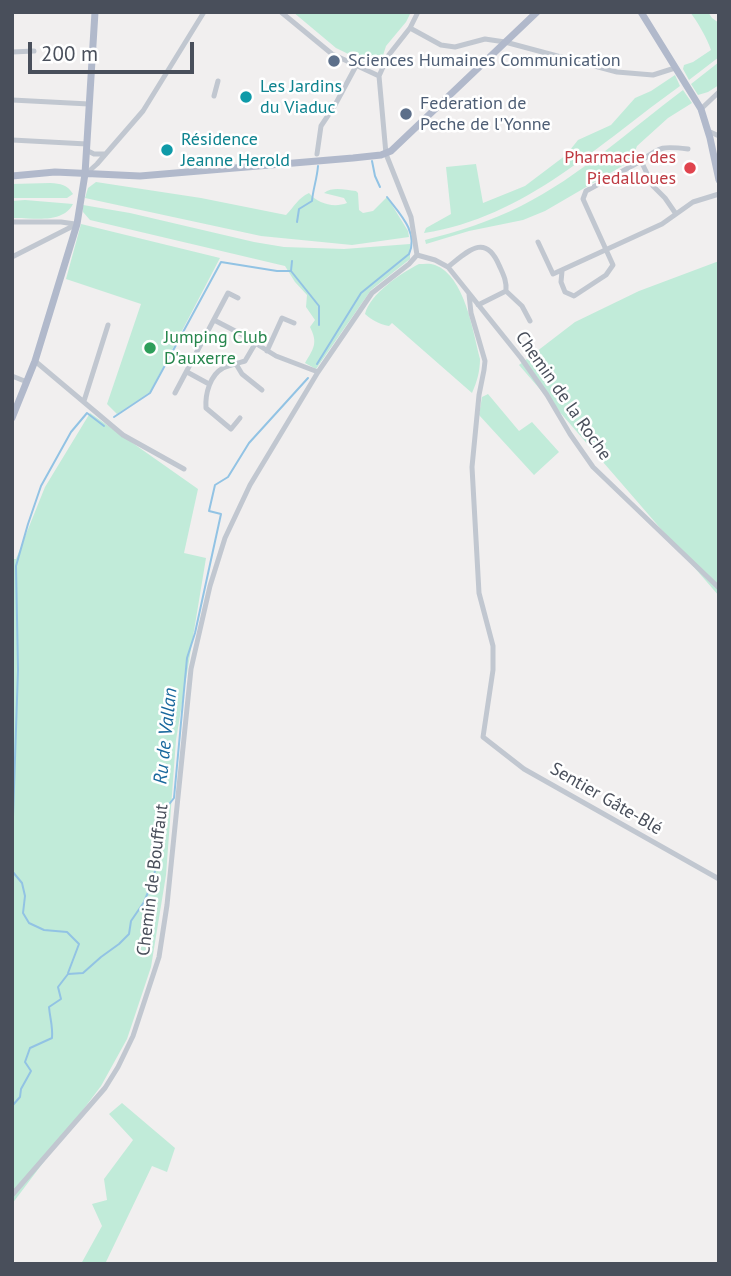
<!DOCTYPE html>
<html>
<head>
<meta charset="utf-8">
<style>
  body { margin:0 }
  #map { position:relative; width:731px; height:1276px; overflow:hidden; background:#f1efef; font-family:"PT Sans",sans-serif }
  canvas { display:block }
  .frame { position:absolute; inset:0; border:14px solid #494f5b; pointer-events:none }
  .scale { position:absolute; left:28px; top:42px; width:166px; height:32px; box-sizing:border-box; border:4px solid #494f5b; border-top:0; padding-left:9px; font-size:21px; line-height:24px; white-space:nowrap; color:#494f5b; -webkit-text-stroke:5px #fff; paint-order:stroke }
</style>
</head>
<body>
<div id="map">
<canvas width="731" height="1276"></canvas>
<div class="frame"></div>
<div class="scale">200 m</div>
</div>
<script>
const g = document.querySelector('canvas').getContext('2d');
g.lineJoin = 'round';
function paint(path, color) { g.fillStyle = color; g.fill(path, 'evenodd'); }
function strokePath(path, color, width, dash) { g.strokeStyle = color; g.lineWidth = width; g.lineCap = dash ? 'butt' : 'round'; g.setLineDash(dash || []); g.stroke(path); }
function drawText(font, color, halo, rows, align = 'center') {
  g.font = font + ' "PT Sans",sans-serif'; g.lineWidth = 5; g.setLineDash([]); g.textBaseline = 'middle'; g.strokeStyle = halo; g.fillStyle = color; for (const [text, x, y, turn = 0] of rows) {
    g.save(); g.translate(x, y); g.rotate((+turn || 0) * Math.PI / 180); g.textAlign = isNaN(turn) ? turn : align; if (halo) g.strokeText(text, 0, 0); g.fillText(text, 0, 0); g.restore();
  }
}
paint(new Path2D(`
  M293,12H411L406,22L386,46L380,65L375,67L336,48Z
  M690,12H708L712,18L719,23V57L689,80L683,69L684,65L693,62L711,50C707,38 697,21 690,12Z
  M719,62V85L708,92L698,95L691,84Z
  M675,75L680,86C600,143 525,218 424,233L426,228L451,214L446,167L476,164L483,203L525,186L566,155L578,140L611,125L635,98L651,91Z
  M683,90L692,103L668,118L637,146L633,157L624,165L545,211L523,220L469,231L426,244L425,240C457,232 491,221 521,206C579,177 631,129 683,90Z
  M96,182L201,198L286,215C294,207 298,198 309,193C318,204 334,208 347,203L344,198L324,193C333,186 345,190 356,191L358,193L359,210L363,213L373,211L387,197L408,231L409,237L352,245L261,236L85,198L88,188Z
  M50,183C61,184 67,184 73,194L67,198H12V184Z
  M25,200L73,204C62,225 32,217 12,218V201Z
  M83,205L130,213L254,242L284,247L344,249L410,244V259L371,290L316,369L305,363C314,348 318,343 310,327L315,320L306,307L307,295L295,282L285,266L90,220L83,212Z
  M81,224L220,258L150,392L117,414L107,404L141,304L66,279Z
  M719,261V596L519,365L575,322L639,291Z
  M419,264C424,264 430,263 435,265C465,276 473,332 480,359C480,371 477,382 472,393L392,323L389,326C379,324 372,320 365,314C370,294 401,273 419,264Z
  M488,394L519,431L532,422L559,452L534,475L479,415L482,397Z
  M90,413L198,489L184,553L206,558L176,740L166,875L151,967L127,1039L101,1086L12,1204V559H16L45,487Z
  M122,1103L175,1148L167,1172L152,1166L105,1264H81L102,1226L92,1204L107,1200L104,1179L133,1140L109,1114Z`), '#c1ebd9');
strokePath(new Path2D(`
  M372,161L375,176L380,187
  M297,222L299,209L312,201C313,189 317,179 318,166
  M292,261L291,271L319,306V325
  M317,364L361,293L409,254C419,232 399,213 387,197
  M114,417L150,393L221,262L277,271H291
  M12,846L18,670L16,566L28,524L41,486L71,432L87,413L104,426
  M12,871L22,883L25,896L23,913L29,923L44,930L67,932L79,944L68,973
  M12,1106L20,1097L21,1089L31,1071L25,1062L30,1048L52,1038C53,1026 50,1019 49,1007L61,999L58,987L68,974L83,973L101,957L119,944L129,934L131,921L144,902L151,885L155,871L152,855L158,845V837L155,822L174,798L187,658L195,633L221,514L209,511L215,485L228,477L249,443L308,378`), '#92c3e4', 2);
strokePath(new Path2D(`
  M281,12L332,54L379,76
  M410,28L441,45L455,47L485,39L505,42L617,72L653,75L675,68
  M12,52L34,51
  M214,96L218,81
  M12,100L89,104
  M701,109L719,92
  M708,131L719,136
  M12,140L87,144
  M86,150L94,154H105
  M317,154L321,126L335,105L356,66
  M87,173L97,164L143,111L204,12
  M676,214L665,198L653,186L641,161C661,146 663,146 688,149
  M12,222H61L75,224
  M538,242L553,274L662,224L693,202L719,194
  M417,255L435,260L448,267L521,358L547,395L570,434L593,467L719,588
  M417,255L411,217L386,154L379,76L388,56L410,28L418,12
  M12,257L77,224
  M448,267C467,252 485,232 499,265C503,274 507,281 506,291L478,305
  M562,271L561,282L565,292L574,296L606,275L613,265L583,199L586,191L641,161
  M506,291L522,306L530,321
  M469,294L471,313L485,361L484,370L479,395L472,467L479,593L493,646V670L483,737L524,769L719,879
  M214,320L239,333L276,356L318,372
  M267,351L282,318L294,323
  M35,361L123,435L184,469
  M236,364L242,374L262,390
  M187,372L209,384
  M12,376L27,382
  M175,393L228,293L238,298
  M84,401L108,325
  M240,418L231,429L206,408C205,394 210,375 223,368C230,365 238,363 245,361L255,344
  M12,1195L105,1088L118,1067L133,1036L159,957L167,905L191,669L210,586L225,538L250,485L318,372L372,293L409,264L417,255`), '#c1c7d0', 5);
strokePath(new Path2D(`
  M641,12L701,109L710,138L719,180
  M12,176L55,172L140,176L353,158L381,155L391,151L537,12
  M12,418L35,361L77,224L85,174L95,12`), '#b1b9cb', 7);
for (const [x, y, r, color] of [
  [334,61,7,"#5c6f8a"],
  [246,97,7,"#0f9aa8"],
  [406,114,7,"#5c6f8a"],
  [167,150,7,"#0f9aa8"],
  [690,168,7,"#e0444e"],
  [150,348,7,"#2e9e5b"]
]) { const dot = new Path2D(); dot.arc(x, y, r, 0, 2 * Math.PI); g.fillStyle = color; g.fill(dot); strokePath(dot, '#fff', 2.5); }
drawText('18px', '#4e5e75', '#fff', [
  ["Sciences Humaines Communication",348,61],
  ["Federation de",420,104],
  ["Peche de l'Yonne",420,125]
], 'left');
drawText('18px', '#0d838f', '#fff', [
  ["Les Jardins",260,87],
  ["du Viaduc",260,108],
  ["Résidence",181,140],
  ["Jeanne Herold",181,161]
], 'left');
drawText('18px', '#be3a42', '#fff', [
  ["Pharmacie des",676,158],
  ["Piedalloues",676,179]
], 'right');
drawText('18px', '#27864d', '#fff', [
  ["Jumping Club",164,338],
  ["D'auxerre",164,359]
], 'left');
drawText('18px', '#494f5b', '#fff', [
  ["Chemin de la Roche",563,396,55],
  ["Sentier Gâte-Blé",606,799,30],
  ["Chemin de Bouffaut",153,880,-83]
]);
drawText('italic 19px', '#19689d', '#fff', [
  ["Ru de Vallan",166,736,-84]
]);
</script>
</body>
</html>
